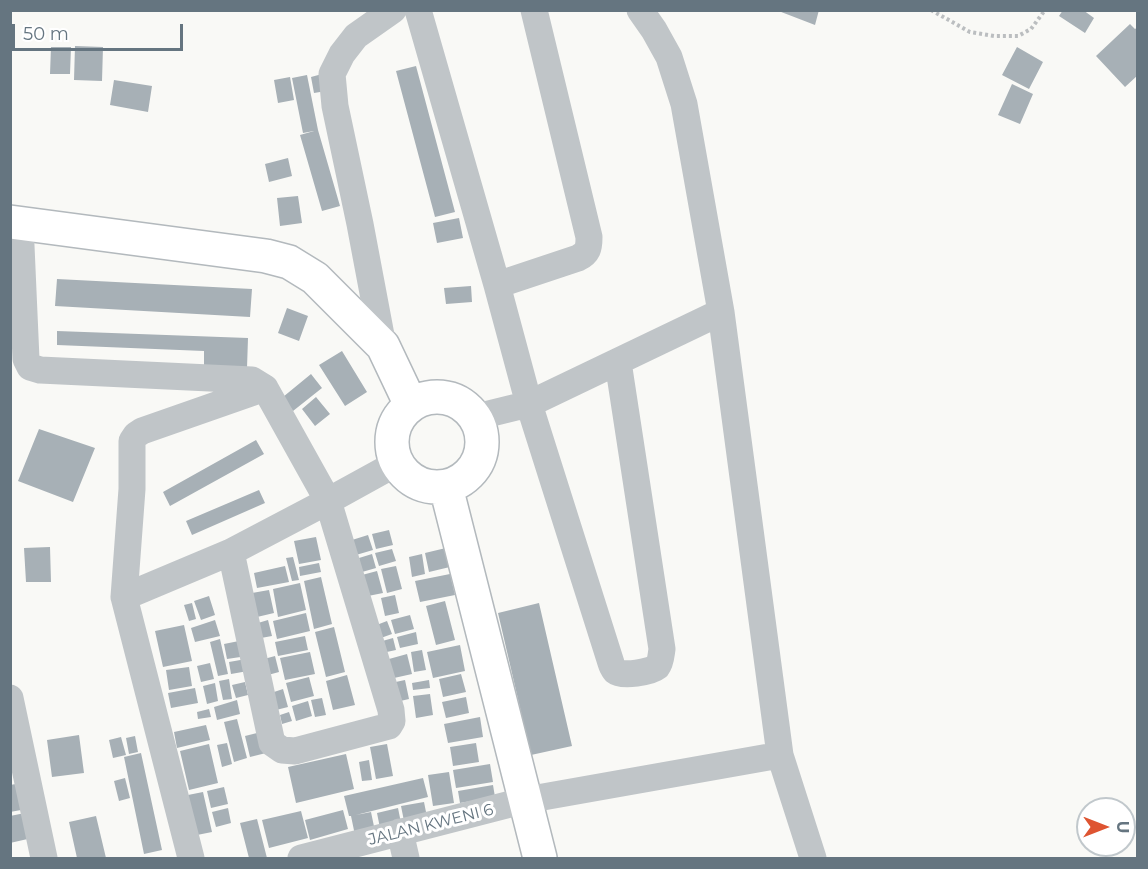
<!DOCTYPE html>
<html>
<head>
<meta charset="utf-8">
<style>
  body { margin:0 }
  #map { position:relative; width:1148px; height:869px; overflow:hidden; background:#f9f9f6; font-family:Montserrat,sans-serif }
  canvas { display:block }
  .frame { position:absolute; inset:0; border:12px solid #657580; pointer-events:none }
  .north { position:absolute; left:1076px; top:797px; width:60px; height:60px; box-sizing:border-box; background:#fff; border:2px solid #c1c8cc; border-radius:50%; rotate:90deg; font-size:16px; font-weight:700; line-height:24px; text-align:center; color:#657580 }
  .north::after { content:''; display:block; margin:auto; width:21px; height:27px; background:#de5431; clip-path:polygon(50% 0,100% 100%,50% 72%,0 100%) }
  .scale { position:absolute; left:12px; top:24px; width:171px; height:27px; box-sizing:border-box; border:3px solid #657580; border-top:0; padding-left:8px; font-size:18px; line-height:21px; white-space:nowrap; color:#657580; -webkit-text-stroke:4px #fff; paint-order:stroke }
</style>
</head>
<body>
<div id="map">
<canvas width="1148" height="869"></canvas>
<div class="frame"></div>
<div class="north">U</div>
<div class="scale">50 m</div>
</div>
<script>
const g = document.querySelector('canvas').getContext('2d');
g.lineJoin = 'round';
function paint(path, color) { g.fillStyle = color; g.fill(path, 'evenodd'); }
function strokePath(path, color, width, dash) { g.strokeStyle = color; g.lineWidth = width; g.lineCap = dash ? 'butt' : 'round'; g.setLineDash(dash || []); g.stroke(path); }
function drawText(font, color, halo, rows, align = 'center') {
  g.font = font + ' Montserrat,sans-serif'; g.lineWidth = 6; g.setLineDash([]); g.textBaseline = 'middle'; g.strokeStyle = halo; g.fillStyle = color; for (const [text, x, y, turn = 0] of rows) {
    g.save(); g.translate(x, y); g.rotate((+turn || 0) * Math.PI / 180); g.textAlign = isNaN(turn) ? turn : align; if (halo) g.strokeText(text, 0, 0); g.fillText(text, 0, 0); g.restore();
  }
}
paint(new Path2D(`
  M776,10H819L815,25Z
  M1063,10H1083L1094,18L1085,33L1059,16Z
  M1130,24L1135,29L1138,27V75L1125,87L1096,56Z
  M75,46L103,47L102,81L74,80Z
  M51,47H71L70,74H50Z
  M1017,47L1043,62L1029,89L1002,75Z
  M416,66L455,212L435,217L396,71Z
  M322,74L326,91L314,93L311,77Z
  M307,75L318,130L340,206L322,211L300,135L314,131L303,133L292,78Z
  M290,77L294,100L278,103L274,80Z
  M114,80L152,86L148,112L110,105Z
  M1012,84L1033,94L1020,124L998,115Z
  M288,158L292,176L269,182L265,164Z
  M298,196L302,223L280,226L277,198Z
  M459,218L463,238L437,243L433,223Z
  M57,279L252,289L250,317L55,306Z
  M471,286L472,302L446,304L444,288Z
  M287,308L308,316L299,341L278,333Z
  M57,331L248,338L247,368H204V351L57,345Z
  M342,351L367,392L345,406L319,365Z
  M311,374L322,388L293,411L283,397Z
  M316,397L330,414L315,426L302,409Z
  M39,429L95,448L73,502L18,481Z
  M256,440L264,454L170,506L163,492Z
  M259,490L265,503L192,535L186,521Z
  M389,530L393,545L376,549L372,534Z
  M368,535L373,550L356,555L352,540Z
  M316,537L321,560L299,564L294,541Z
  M50,547L51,582H26L24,548Z
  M450,547L454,566L429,572L425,553Z
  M392,549L396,561L379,566L375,553Z
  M372,554L376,568L362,572L359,558Z
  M422,554L425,574L412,577L409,557Z
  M293,557L299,580L292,581L286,558Z
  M319,563L321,572L300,576L299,567Z
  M285,566L289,582L257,588L254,573Z
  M396,566L402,589L387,593L381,569Z
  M377,571L383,593L368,596L362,575Z
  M450,574L455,595L420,602L415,581Z
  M321,577L332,624L314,629L304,581Z
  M300,583L306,610L278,617L273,589Z
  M269,590L274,613L257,617L252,593Z
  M395,595L399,613L385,616L381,598Z
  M209,596L215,615L201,620L194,601Z
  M445,601L455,640L436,645L426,606Z
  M192,603L196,619L189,621L184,605Z
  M539,603L572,746L531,755L498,613Z
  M306,613L310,631L277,639L273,621Z
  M410,615L414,629L395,634L391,620Z
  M215,620L220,636L195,642L191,628Z
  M268,620L272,636L261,638L258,623Z
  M387,621L392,634L378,639L374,626Z
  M184,625L192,661L163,667L155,631Z
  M334,627L345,672L326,677L315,632Z
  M416,632L418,644L400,648L397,637Z
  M305,636L308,650L278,656L275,642Z
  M393,638L396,650L382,653L379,642Z
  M220,639L228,674L218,676L210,642Z
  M244,640L247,656L227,659L224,644Z
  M460,645L465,671L433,678L427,652Z
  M422,650L426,670L414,672L411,652Z
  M310,652L315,674L285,680L280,658Z
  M407,654L412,674L394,678L389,659Z
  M275,656L279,672L268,675L264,659Z
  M246,659L248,671L231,674L229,662Z
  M210,663L214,679L201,682L197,666Z
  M189,667L192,686L169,690L166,670Z
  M461,674L466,692L443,697L439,679Z
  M347,675L355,705L333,710L326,681Z
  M309,677L314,696L291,702L286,683Z
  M229,679L232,699L223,700L219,681Z
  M405,680L409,699L396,702L391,683Z
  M429,680L430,688L413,690L412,683Z
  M245,682L248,695L236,698L232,685Z
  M215,683L218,701L207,704L203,686Z
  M195,688L198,703L171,708L168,693Z
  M283,689L288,707L276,710L271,693Z
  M430,694L433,715L416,718L413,696Z
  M466,697L469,713L446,718L442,702Z
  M322,698L326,715L315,717L311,700Z
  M237,700L240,714L217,720L214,707Z
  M308,701L312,716L296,721L292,706Z
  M209,709L211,717L198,719L197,712Z
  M289,712L292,721L282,724L280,715Z
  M480,717L483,737L448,743L444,724Z
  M237,719L247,758L234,762L224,722Z
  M206,725L210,740L177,748L174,732Z
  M261,732L266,753L250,757L245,736Z
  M79,735L84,773L52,777L47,740Z
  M135,736L138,752L129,754L126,738Z
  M121,737L126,755L113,758L109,740Z
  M227,743L232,764L222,767L217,745Z
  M476,743L479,762L453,766L450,747Z
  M209,744L218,783L189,790L180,751Z
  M387,744L393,776L376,779L370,747Z
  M141,753L162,850L144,854L124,757Z
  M346,754L354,789L296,803L288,767Z
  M369,760L372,780L362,781L359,762Z
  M490,764L493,782L456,788L453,770Z
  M449,772L454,803L433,806L428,775Z
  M125,778L130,798L119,801L114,781Z
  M423,778L428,797L356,815L371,812L376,836L356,840L351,816H349L344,796Z
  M27,782L32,808L10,812V785Z
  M493,785L495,797L460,803L458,791Z
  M224,787L228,804L211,808L207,791Z
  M203,792L212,832L197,835L188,795Z
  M424,802L428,822L405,826L401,806Z
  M228,808L231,823L216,827L212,812Z
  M398,808L401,823L380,828L377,813Z
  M343,810L348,829L310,840L305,820Z
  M301,811L308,838L269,848L262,820Z
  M25,813L32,838L10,843V816Z
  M96,816L106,858H77L69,822Z
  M257,819L267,858H249L240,823Z`), '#a7b0b6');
const secondary = new Path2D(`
  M10,222L266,256L289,262L315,278L383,346L411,405
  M392 442a45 45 0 1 1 90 0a45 45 0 1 1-90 0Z
  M446,487L540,858`);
strokePath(secondary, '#b3b9bd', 36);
strokePath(new Path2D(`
  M931,10L970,32L994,36H1018L1031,29L1045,10`), '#bbbec0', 4, [3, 3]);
strokePath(new Path2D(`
  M418,10L497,285L529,404L611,663C611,664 614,670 615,671C622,677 651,672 657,667C661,662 661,655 662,649L618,362
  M640,10L654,30L669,57L684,104L721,312L780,755L813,858
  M20,223L26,359L30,367L40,370L252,380L265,388L328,501L391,710L392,721L389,726L295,751L282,750L272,743L231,552
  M497,285L578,258C588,253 589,248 589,237L534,10
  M383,346L360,224L335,106L332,74L342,54L356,36L393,10
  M476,417L529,404L721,312
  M124,597L231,552L328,501L397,463
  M10,698L44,858
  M400,832L406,858
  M191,858L124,597L132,489V441L136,435L142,431L265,388
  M301,858L526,800L780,755`), '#c0c5c8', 27);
strokePath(secondary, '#fff', 33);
drawText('16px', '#657580', '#fff', [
  ["JALAN KWENI 6",431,825,-14]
]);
</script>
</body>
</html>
